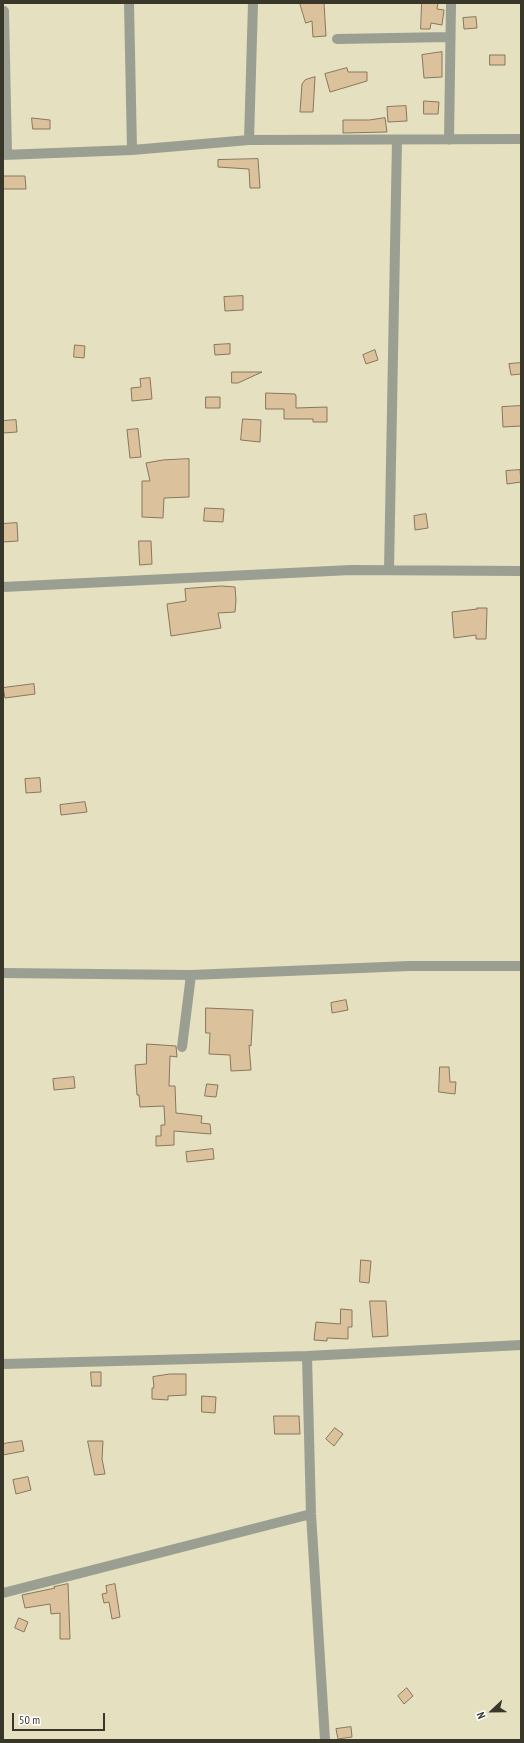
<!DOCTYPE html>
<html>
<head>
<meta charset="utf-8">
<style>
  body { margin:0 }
  #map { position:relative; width:524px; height:1743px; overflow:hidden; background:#e4e0c0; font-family:"PT Sans Narrow",sans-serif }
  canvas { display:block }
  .frame { position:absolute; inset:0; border:4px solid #39372a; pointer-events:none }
  .north { position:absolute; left:472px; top:1691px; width:40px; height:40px; -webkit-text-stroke:3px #fff; paint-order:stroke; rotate:248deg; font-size:11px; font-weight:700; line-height:16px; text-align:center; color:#39372a }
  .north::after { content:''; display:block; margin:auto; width:14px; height:18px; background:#39372a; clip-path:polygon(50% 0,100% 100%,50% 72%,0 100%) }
  .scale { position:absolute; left:12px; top:1713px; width:93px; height:18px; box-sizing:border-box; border:2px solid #39372a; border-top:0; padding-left:5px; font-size:12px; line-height:14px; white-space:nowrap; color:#39372a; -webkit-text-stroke:3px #fff; paint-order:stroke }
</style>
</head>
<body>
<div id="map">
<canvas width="524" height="1743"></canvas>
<div class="frame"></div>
<div class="north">N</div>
<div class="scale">50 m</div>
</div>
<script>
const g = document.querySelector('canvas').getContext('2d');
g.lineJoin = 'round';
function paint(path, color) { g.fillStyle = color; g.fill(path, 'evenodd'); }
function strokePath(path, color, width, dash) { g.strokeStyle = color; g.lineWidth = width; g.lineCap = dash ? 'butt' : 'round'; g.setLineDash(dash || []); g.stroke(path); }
const building = new Path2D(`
  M300,3H324L326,36L313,37L312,21L306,23Z
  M422,3H438L437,9L444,10L442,25L431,23L430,29H421Z
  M476,17L477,28L464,29L463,18Z
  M442,52V77L424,78L422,55Z
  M490,55H505V65H490Z
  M347,68L348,72H367V81L330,92L325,74Z
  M315,77L313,112H300L302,84L305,80Z
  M424,101L439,102L438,114H424Z
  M406,106L407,121L388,122L387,107Z
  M32,118L50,120V129H33Z
  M385,118L387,132L343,133V120H369Z
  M258,159L260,188H250L249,169L218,167V160Z
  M3,176H25L26,189H3Z
  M243,296V310L225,311L224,297Z
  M230,344V354L215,355L214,345Z
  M75,345L85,346L84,358L74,357Z
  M375,350L378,360L366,364L363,355Z
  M521,363V374L511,375L509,364Z
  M232,372H262L238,383H232Z
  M150,378L152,399L132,401L131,388L141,387L140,379Z
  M266,393L295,394L296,396V408L327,407V422H313V419H284V409H266Z
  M206,397H220V408H206Z
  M521,406V426L503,427L502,407Z
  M243,419L261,420L260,442L241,440Z
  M16,420L17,432L3,433V421Z
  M138,429L141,457L130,458L127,430Z
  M189,459V497L164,498L163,518L142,517V481H150L146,463L163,460Z
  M520,470L521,482L507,484L506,471Z
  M205,508L224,509L223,522L204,521Z
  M426,514L428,528L415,530L414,516Z
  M17,523L18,541L3,542V524Z
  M139,541H151L152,564L140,565Z
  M222,586L235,587L236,600L235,612L218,613L221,628L171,636L167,604L186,601L185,589Z
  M477,608H487L486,639H476V635L454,638L452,612L477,609Z
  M34,684L35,694L5,698L3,688Z
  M40,778L41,792L26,793L25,779Z
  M85,802L87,812L61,815L60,805Z
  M346,1000L348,1010L332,1013L331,1003Z
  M206,1008L253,1010L251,1046L249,1045L251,1070L231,1071L230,1055L209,1054L210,1033H206Z
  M147,1044L176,1046L177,1057L170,1056L169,1086H175L176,1113L202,1116L201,1123L210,1124L211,1134L174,1131V1145L156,1146V1136H161V1125H165L164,1106L140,1107L139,1095H137L135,1065L146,1064Z
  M440,1067H449L450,1082H456L455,1094L439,1092Z
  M74,1077L75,1088L54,1090L53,1079Z
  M207,1084L218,1085L216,1097L205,1096Z
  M213,1149L214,1159L187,1162L186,1152Z
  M361,1260L371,1261L369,1283L360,1282Z
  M370,1301H386L388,1336L373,1337Z
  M341,1309L352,1310V1327H348V1339L327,1338V1341L314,1340L316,1322L340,1324Z
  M91,1372H101V1386H92Z
  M170,1374H186V1395L168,1396V1400L152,1399V1388H154L153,1377Z
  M202,1396L216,1397L215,1413L202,1412Z
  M274,1416H299L300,1434H275Z
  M335,1428L343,1434L334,1446L326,1439Z
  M22,1441L24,1451L3,1455V1444Z
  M88,1441H103L102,1459L105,1474L95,1475Z
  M28,1477L31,1490L16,1494L13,1480Z
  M68,1584L70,1639H60V1613L51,1614L50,1604L25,1608L22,1595L55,1588L54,1587Z
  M115,1584L120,1617L112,1619L109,1602L104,1603L102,1594L107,1593L106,1586Z
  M19,1618L28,1622L24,1632L15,1628Z
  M407,1688L413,1696L404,1704L398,1696Z
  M351,1727L352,1737L338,1739L336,1729Z`);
paint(building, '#dbc29c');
strokePath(building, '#88765c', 1);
strokePath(new Path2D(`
  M129,3L132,150
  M4,11L7,155
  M337,39L450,37
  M249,140L253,3
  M449,140L451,3
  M3,155L132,150L249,140L521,139
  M389,570L397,140
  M3,587L351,570L521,571
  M3,973L191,975L409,966H521
  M182,1047L191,975
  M307,1356L311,1514L325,1740
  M3,1364L307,1356L521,1345
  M3,1593L311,1514`), '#9a9f92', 10);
</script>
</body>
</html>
